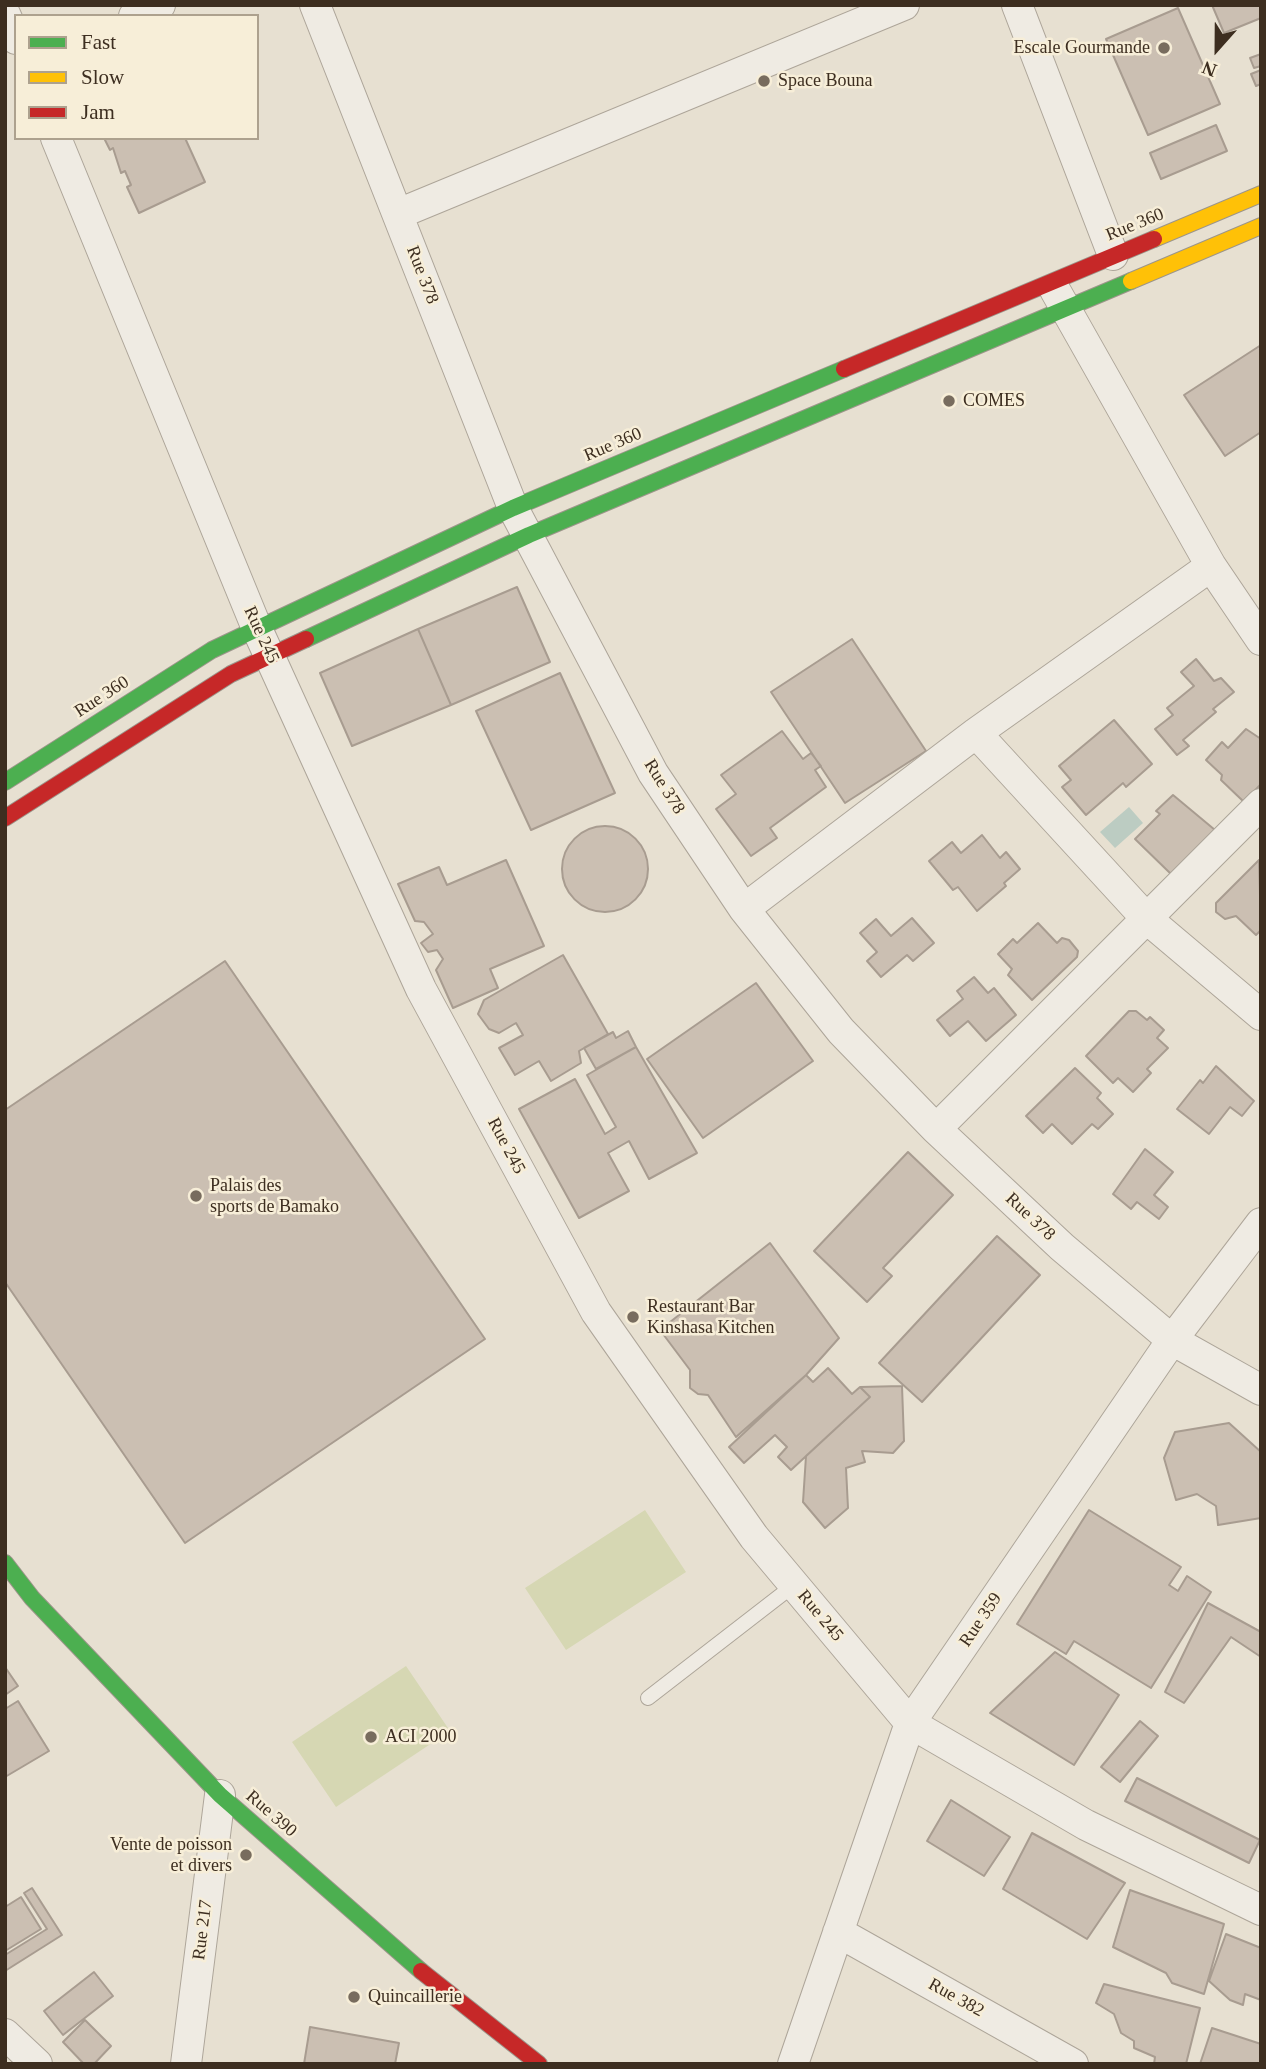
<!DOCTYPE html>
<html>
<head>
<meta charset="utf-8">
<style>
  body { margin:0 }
  #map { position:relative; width:1266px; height:2069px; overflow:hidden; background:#e7e0d1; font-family:Georgia,serif }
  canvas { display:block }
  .frame { position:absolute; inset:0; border:7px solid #3d2e20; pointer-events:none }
  .legend { position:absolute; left:14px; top:14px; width:245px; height:126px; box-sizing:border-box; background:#f7eed8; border:2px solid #ada18e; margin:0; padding:9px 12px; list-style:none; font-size:21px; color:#3d2e20 }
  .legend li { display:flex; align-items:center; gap:14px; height:35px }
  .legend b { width:35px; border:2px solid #ada18e }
  .north { position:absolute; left:1182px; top:14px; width:70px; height:70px; -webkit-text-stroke:5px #f7eed8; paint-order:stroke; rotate:201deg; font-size:19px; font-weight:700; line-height:28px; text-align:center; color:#3d2e20 }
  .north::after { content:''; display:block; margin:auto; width:24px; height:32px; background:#3d2e20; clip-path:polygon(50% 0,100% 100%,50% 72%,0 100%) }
</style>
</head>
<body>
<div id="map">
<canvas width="1266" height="2069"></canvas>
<div class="frame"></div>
<ul class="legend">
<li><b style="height:9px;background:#4caf50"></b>Fast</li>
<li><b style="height:9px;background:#ffc107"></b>Slow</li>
<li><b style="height:9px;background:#c62828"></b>Jam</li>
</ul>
<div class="north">N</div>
</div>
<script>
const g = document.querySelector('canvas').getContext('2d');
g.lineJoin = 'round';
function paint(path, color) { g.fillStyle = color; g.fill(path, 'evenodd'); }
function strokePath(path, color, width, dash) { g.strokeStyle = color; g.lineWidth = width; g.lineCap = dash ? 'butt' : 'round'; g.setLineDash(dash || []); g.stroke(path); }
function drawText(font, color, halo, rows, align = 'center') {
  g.font = font + ' Georgia,serif'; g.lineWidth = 5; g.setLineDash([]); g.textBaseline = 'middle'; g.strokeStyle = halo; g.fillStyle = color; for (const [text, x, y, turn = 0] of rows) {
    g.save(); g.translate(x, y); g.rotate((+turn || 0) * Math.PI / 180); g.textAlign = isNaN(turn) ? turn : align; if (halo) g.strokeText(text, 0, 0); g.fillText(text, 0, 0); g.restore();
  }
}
paint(new Path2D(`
  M645,1510L686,1572L566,1650L525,1588Z
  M406,1666L450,1731L336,1807L292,1742Z`), '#d6d7b3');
paint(new Path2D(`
  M1129,807L1143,823L1115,848L1100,832Z`), '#bcccc2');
const building = new Path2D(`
  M1212,5H1261V18L1224,33Z
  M1178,8L1220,104L1148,135L1106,39Z
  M1261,54V66L1254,68L1250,58Z
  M1261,70V84L1256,86L1251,74Z
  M1216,125L1227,151L1161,179L1150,153Z
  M104,138H185L205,182L139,213L127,187L131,185L125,171L121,173L113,148L110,150Z
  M1261,345V432L1225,456L1184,395Z
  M517,587L550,662L451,705L418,629Z
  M418,629L451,705L352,746L320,673Z
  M852,639L926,751L845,803L771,692Z
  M1196,659L1214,681L1221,678L1234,692L1213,709L1216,712L1183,740L1189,746L1177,755L1155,729L1173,715L1167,708L1194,686L1181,672Z
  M560,673L615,793L531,830L476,711Z
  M1114,720L1152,764L1126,787L1123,783L1086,815L1062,787L1071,780L1059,766Z
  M1246,729L1261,739V784L1244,802L1221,780L1222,775L1206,760L1222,742L1228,748Z
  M782,731L803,759L811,753L821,766L815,770L826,787L770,828L777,838L751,856L716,809L736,794L721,775Z
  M1173,795L1215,830L1172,875L1135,839L1160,814L1156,811Z
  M562 869a43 43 0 1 1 86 0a43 43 0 1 1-86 0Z
  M982,835L1000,858L1006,852L1020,869L1004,883L1006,886L977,911L958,887L953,890L929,861L952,842L961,853Z
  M506,860L544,946L490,969L498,988L453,1008L436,970L443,959L437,950L428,952L421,943L433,934L424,922L415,921L398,884L439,867L447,885Z
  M1259,860L1261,930L1256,935L1236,916L1225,919L1216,912V903Z
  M912,918L934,943L913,961L907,955L881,977L867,961L877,952L860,933L876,919L891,936Z
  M1038,923L1057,943L1062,938L1069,940L1078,951L1077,957L1032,1000L1008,975L1012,969L998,954L1013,939L1017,943Z
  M563,955L608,1034L579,1051L581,1063L551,1081L539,1061L515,1075L499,1048L523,1035L516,1023L499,1033L489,1029L478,1014L484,1000Z
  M225,961L485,1339L185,1543L5,1282V1110Z
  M974,977L988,993L994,988L1016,1015L986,1041L968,1021L950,1036L937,1020L963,999L957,991Z
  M756,983L813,1061L703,1138L647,1059Z
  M1129,1011H1136L1147,1020L1150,1017L1164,1030L1157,1038L1168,1048L1147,1069L1151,1073L1133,1092L1118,1078L1113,1083L1086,1056Z
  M628,1031L636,1047L596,1069L584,1048L613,1032L616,1038Z
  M636,1047L697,1153L649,1179L629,1141L608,1153L629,1191L579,1218L519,1109L575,1079L605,1134L616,1127L587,1075Z
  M1216,1066L1254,1101L1242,1116L1230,1107L1209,1134L1177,1109L1200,1080L1203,1083Z
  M1075,1068L1101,1093L1097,1098L1113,1114L1098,1129L1092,1124L1072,1144L1052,1124L1043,1133L1026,1116Z
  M1145,1149L1173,1172L1154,1195L1168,1207L1159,1219L1137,1202L1131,1209L1113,1194Z
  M908,1152L953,1195L883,1268L892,1276L867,1302L814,1251Z
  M997,1236L1040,1275L922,1402L879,1363Z
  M770,1243L839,1338L806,1375L736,1437L708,1395L698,1394L690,1388V1370L660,1330Z
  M828,1368L852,1394L860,1387L870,1397L791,1470L778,1457L787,1447L775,1435L744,1463L729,1447L806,1375L813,1382Z
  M902,1386L904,1441L893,1453L862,1451L865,1462L846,1468L848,1508L825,1528L803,1502L806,1456L870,1397L860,1387Z
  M1229,1423L1261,1452V1518L1218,1525L1216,1506L1197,1494L1176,1500L1164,1458L1175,1432Z
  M1089,1510L1181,1567L1169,1585L1178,1591L1187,1576L1211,1592L1151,1688L1074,1641L1066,1654L1017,1624Z
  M1208,1603L1261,1632V1657L1231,1637L1184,1703L1165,1692Z
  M1055,1652L1119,1695L1074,1765L990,1713Z
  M5,1667L18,1686L5,1695Z
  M18,1701L49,1751L5,1777V1709Z
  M1140,1721L1158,1736L1120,1782L1101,1767Z
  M1137,1778L1260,1840L1249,1863L1125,1801Z
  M951,1800L1010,1837L984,1876L927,1841Z
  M1032,1833L1125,1883L1087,1939L1003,1889Z
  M32,1888L62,1935L5,1971V1955L47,1929L24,1893Z
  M1130,1890L1224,1924L1204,1994L1172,1983L1166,1973L1113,1947Z
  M21,1897L41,1929L5,1951V1907Z
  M1226,1934L1261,1948V2000L1245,1994L1243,2005L1230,2000L1209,1981Z
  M94,1972L113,1996L63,2035L44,2011Z
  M1104,1984L1200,2008L1186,2064H1154L1155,2057L1134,2048V2041L1121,2033L1114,2014L1096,2003Z
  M85,2020L111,2046L94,2064H84L63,2042Z
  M310,2027L399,2043L395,2064H304Z
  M1212,2028L1261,2044V2064H1200Z`);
paint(building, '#cbbfb2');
strokePath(building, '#a89c90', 2);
const lane = new Path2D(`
  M648,1698L794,1585`);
const street = new Path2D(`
  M315,5L513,508L653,773L744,909L841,1031L936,1129L1062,1247L1172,1340L1261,1390
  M1017,5L1113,255
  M5,14L16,39
  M134,16L160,5
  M56,138L258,631L421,989L596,1312L754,1537L910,1723L1086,1825L1261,1910
  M398,214L904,5
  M1055,290L1211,566L1261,640
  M976,733L1146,918L1261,1015
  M744,909L976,733L1211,566
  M936,1129L1261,804
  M838,1932L1073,2064
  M5,2034L37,2064
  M186,2064L220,1795
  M793,2064L910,1723L1172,1340L1261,1223`);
const fast = new Path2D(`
  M306,639L529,535L1131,281
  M5,782L212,650L513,508L844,369
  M5,1563L32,1598L220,1795L421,1971`);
const slow = new Path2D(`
  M1154,239L1261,194
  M1131,281L1261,226`);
const jam = new Path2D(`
  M844,369L1154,239
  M5,818L231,674L306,639
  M421,1971L539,2064`);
strokePath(lane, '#ada599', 16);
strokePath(street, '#ada599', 32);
strokePath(fast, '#9c958a', 18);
strokePath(slow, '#9c958a', 18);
strokePath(jam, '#9c958a', 18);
strokePath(lane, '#efebe3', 14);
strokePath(street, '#efebe3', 30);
strokePath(fast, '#4caf50', 16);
strokePath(slow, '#ffc107', 16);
strokePath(jam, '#c62828', 16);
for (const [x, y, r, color] of [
  [1164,48,7,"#786c5e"],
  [764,81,7,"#786c5e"],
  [949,401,7,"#786c5e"],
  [196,1196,7,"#786c5e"],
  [633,1317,7,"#786c5e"],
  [371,1737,7,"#786c5e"],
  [246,1855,7,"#786c5e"],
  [354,1997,7,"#786c5e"]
]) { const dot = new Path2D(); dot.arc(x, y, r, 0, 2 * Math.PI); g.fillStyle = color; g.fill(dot); strokePath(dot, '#f7eed8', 2.5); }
drawText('18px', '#3d2e20', '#f7eed8', [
  ["Escale Gourmande",1150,48,"right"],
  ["Space Bouna",778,81],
  ["COMES",963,401],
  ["Palais des",210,1186],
  ["sports de Bamako",210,1207],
  ["Restaurant Bar",647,1307],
  ["Kinshasa Kitchen",647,1328],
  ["ACI 2000",385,1737],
  ["Vente de poisson",232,1845,"right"],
  ["et divers",232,1866,"right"],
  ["Quincaillerie",368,1997]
], 'left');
drawText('18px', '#3d2e20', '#f7eed8', [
  ["Rue 360",1135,225,-22],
  ["Rue 378",422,275,69],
  ["Rue 360",613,445,-23],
  ["Rue 245",261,635,65],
  ["Rue 360",102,697,-33],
  ["Rue 378",664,787,58],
  ["Rue 245",506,1146,62],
  ["Rue 378",1030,1217,43],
  ["Rue 245",820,1616,50],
  ["Rue 359",981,1620,-56],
  ["Rue 390",271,1814,41],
  ["Rue 217",203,1930,-83],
  ["Rue 382",956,1998,29]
]);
</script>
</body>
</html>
